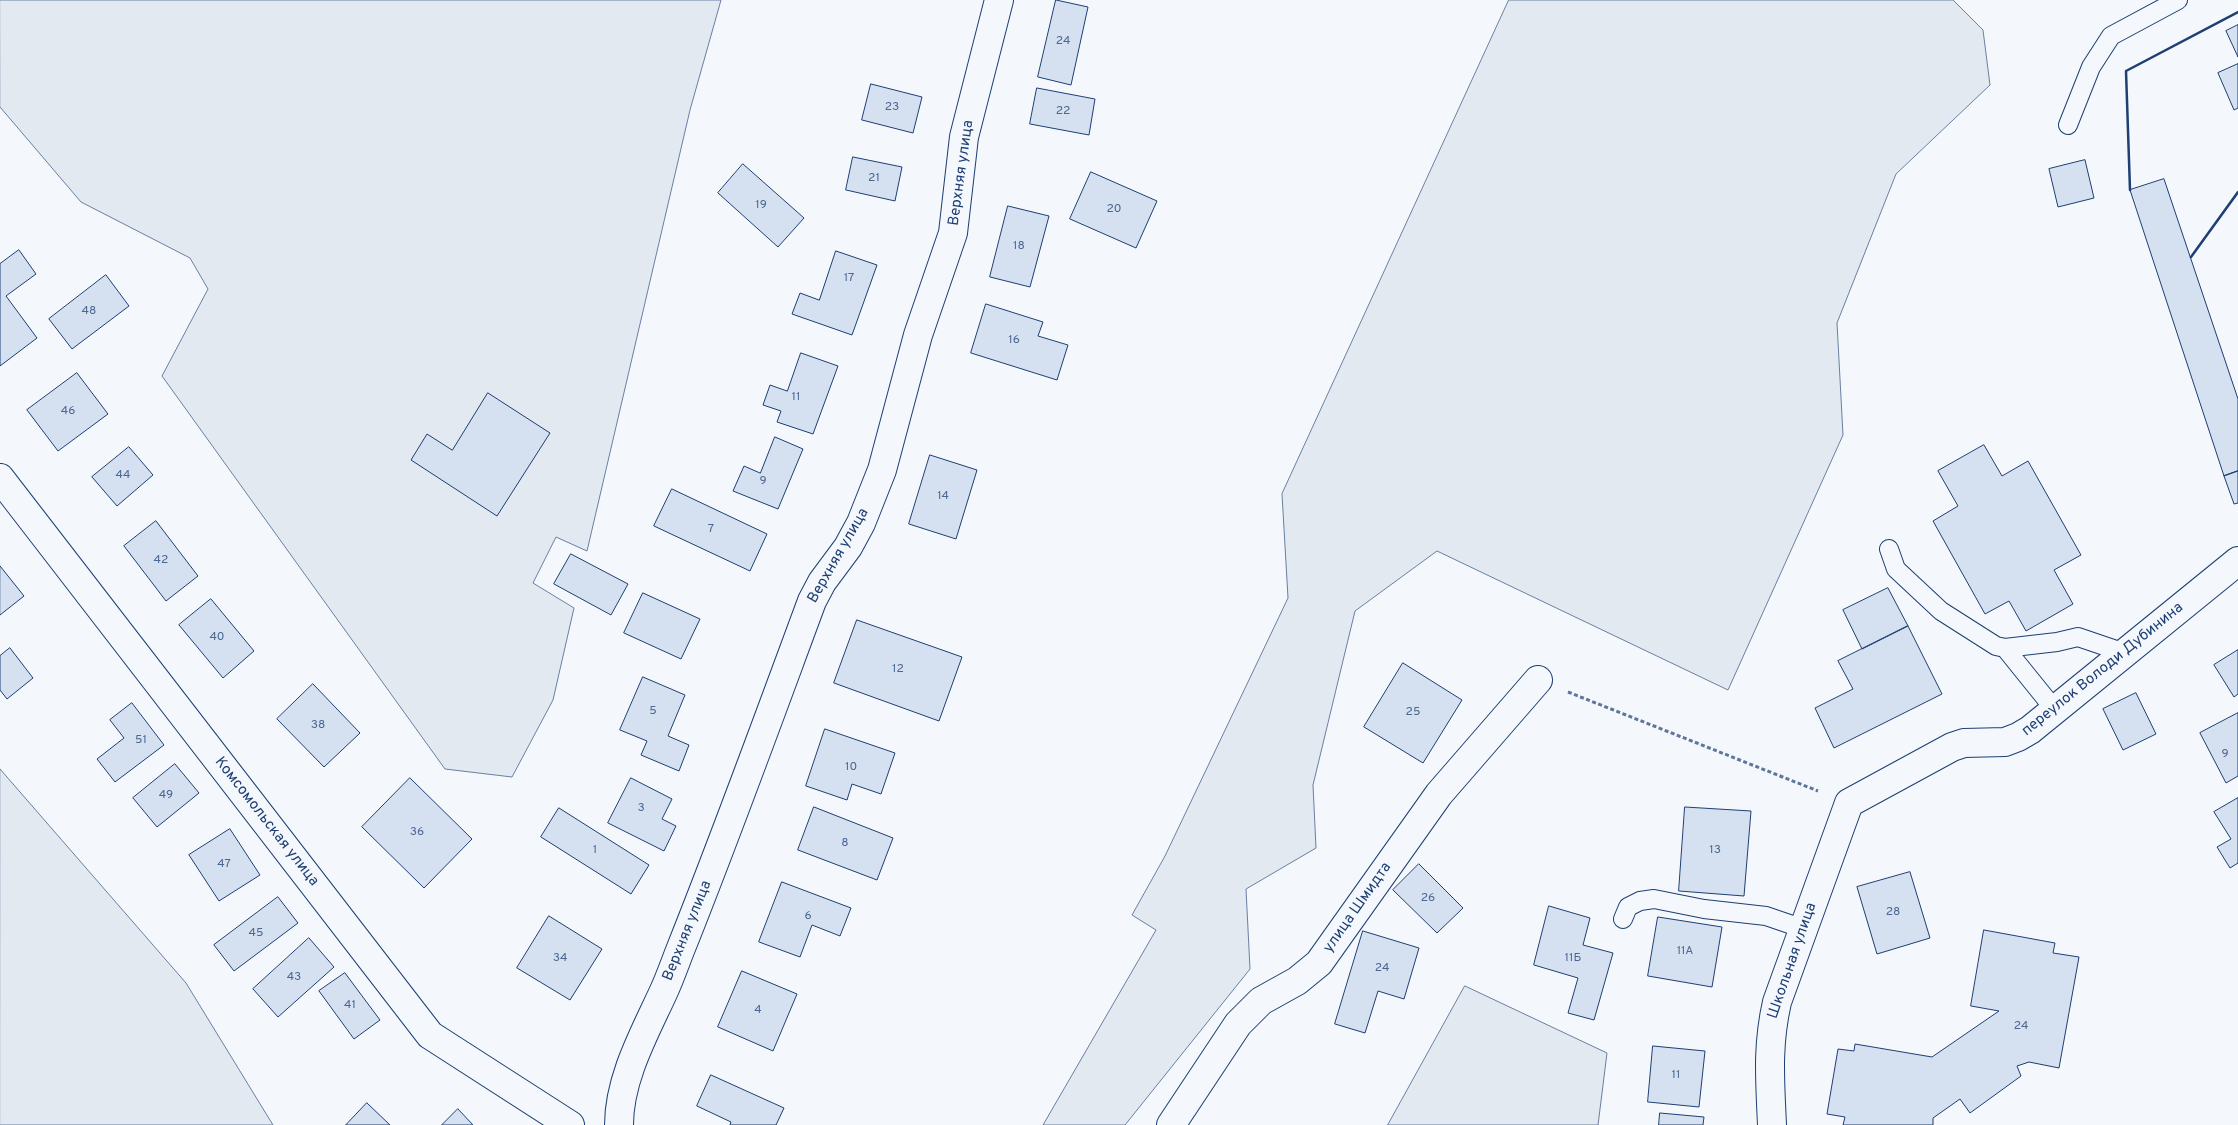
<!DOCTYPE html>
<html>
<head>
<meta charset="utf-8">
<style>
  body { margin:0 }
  canvas { display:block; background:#f4f7fb }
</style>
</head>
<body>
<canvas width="2238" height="1125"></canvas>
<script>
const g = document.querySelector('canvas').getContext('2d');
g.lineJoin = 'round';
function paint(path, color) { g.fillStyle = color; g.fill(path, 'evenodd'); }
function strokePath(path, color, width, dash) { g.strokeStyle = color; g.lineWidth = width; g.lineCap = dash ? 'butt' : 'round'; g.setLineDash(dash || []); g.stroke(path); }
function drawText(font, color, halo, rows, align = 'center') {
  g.font = font + ' Overpass,sans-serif'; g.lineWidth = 4; g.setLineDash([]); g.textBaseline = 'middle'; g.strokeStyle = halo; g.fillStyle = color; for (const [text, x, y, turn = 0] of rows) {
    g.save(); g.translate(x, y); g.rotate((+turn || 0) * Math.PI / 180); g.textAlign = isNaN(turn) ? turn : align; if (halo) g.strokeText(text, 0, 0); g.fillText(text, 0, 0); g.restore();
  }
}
const green = new Path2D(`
  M0,0H721L690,110L587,551L556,537L533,583L574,608L553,700L512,777L445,769L162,376L208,289L190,258L81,202L0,107Z
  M1509,0H1953L1983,30L1990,85L1896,174L1837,323L1843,435L1728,690L1437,551L1355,611L1313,785L1316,848L1246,889L1250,969L1125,1125H1043L1156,930L1132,915L1165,856L1288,598L1282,494Z
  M0,769L186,983L273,1125H0Z
  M1465,986L1607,1053L1598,1125H1388Z`);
paint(green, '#e3e9f0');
strokePath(green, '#687fa3', 1);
const building = new Path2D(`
  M1056,0L1088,7L1071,85L1038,77Z
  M2238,25V57L2226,31Z
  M2238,64V108L2234,110L2218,73Z
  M871,84L922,97L913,133L862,120Z
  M1037,88L1095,99L1089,135L1030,124Z
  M853,157L902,167L895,201L846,190Z
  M2085,160L2094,198L2058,207L2049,169Z
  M743,164L804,218L778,247L718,193Z
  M1091,172L1157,201L1136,248L1070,219Z
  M2164,179L2238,399V471L2224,476L2130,190Z
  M1008,206L1049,216L1030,287L990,277Z
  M19,250L36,274L6,296L37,338L0,366V264Z
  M836,251L877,265L852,335L792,314L800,293L819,300Z
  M106,275L129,306L72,349L49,319Z
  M986,304L1043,322L1038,336L1068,345L1057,380L971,353Z
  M801,353L838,366L813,434L777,422L781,411L763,405L770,385L787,391Z
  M77,373L108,414L58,451L27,410Z
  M488,393L550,433L497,516L411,460L427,434L452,450Z
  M775,437L803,449L778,509L733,491L744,466L760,473Z
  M1984,445L2002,476L2028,461L2081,555L2054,570L2073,604L2026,631L2009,601L1985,614L1933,521L1958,506L1938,471Z
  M129,447L153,475L117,506L92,477Z
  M930,455L977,470L956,539L909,524Z
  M2238,471V503L2234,504L2224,476Z
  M672,489L767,534L750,571L654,526Z
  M156,521L198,576L166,601L124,546Z
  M571,554L628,584L611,615L554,584Z
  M0,566L24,596L0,615Z
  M1888,588L1908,626L1862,649L1843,610Z
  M643,593L700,619L681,659L624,633Z
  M211,599L254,651L223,678L179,625Z
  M857,620L962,657L939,721L834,683Z
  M1908,626L1942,694L1834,748L1815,708L1853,689L1838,661Z
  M10,648L33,678L7,699L0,690V656Z
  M2238,650V694L2234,697L2214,665Z
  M1403,663L1462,700L1423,763L1364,727Z
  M643,677L685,695L668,736L689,745L679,771L641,755L647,741L620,730Z
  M313,684L360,733L324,767L277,719Z
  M2136,693L2156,734L2123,750L2103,709Z
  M132,703L164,745L115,782L97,759L124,738L110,720Z
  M2238,713V776L2226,783L2200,733Z
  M825,729L895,753L881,794L852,784L847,800L806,786Z
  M175,764L199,793L157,827L133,798Z
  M410,778L472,839L424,888L362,827Z
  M631,778L672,799L662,819L676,826L664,851L608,823Z
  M2238,798V863L2230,868L2217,847L2231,839L2214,812Z
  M814,807L893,838L877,880L798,850Z
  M1685,807L1751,811L1744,896L1679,891Z
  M559,808L649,865L631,894L541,837Z
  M230,829L260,875L219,901L189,855Z
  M1419,864L1463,908L1437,933L1393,890Z
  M1910,872L1930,938L1877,954L1857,887Z
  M782,882L851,908L840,936L812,925L800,957L759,942Z
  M278,897L298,923L234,971L214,945Z
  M1549,906L1590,918L1583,945L1613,953L1594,1020L1568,1013L1578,978L1534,965Z
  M549,916L602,949L570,1000L517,968Z
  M1658,917L1722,927L1712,987L1648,976Z
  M1984,930L2055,943L2053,953L2079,957L2059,1068L2029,1062L2017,1066L2021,1076L1970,1113L1960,1099L1933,1118V1125H1843L1845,1117L1827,1114L1838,1049L1854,1051L1855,1044L1932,1057L1999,1011L1971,1006Z
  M1363,931L1419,948L1404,999L1378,991L1365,1033L1335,1024Z
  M309,938L334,967L278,1017L253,989Z
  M742,971L797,994L773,1051L718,1027Z
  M345,973L380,1020L354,1039L319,991Z
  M1653,1046L1705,1051L1699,1107L1648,1102Z
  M711,1075L784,1108L776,1125H730L731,1122L697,1106Z
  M367,1103L390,1125H346Z
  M458,1109L473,1125H442Z
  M1660,1113L1704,1117L1703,1125H1659Z`);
paint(building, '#d5e0f0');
strokePath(building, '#1d3f73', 1);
const service = new Path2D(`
  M2068,125L2091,67L2111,36L2178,0
  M1889,549L1896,569L1941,611L1996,646L2005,648L2057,642L2078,637L2125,653
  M2005,648L2055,710
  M1623,919L1628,907L1640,901L1654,899L1704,909L1766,916L1804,929`);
const minor = new Path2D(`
  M0,478L430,1035L570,1125
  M619,1125C619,1079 644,1034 663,993C670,978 675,963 681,948C727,833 769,717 812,601L822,582L848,547L861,523L882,470L918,335L953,233L964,137L999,0
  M1171,1125L1238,1024L1261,1001L1297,981L1319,963L1439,794L1538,680
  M1772,1125C1770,1080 1767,1046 1777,1002L1849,803L1952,747L1964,743L2005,742L2018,737L2030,730L2238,561`);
strokePath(service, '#1d3f73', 20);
strokePath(minor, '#1d3f73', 30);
strokePath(new Path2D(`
  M1568,692L1818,791`), '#5e769c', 3, [4, 2.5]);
strokePath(service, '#f4f7fb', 18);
strokePath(minor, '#f4f7fb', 28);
strokePath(new Path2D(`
  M2130,190L2126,71L2238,12
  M2191,257L2238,192`), '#1d3f73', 2.5);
drawText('12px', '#4b6792', null, [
  ["24",1063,42],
  ["23",892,108],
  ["22",1063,112],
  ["21",874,179],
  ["19",761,206],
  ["20",1114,210],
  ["18",1019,247],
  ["17",849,279],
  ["48",89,312],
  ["16",1014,341],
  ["11",796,398],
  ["46",68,412],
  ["44",123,476],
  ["9",763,482],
  ["14",943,497],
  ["7",711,530],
  ["42",161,561],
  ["40",217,638],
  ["12",898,670],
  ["5",653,712],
  ["25",1413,713],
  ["38",318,726],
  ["51",141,741],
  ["9",2225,755],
  ["10",851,768],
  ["49",166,796],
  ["3",641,809],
  ["36",417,833],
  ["8",845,844],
  ["1",595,851],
  ["13",1715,851],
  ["47",224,865],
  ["26",1428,899],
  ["28",1893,913],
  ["6",808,917],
  ["45",256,934],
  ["11А",1685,952],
  ["34",560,959],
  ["11Б",1573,959],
  ["24",1382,969],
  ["43",294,978],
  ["41",350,1006],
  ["4",758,1011],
  ["24",2021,1027],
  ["11",1676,1076]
]);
drawText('15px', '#1d3f73', '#f4f7fb', [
  ["Верхняя улица",962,173,-82],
  ["Верхняя улица",839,556,-60],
  ["переулок Володи Дубинина",2103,670,-39],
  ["Комсомольская улица",266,822,52],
  ["улица Шмидта",1358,908,-55],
  ["Верхняя улица",688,931,-68],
  ["Школьная улица",1793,961,-71]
]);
</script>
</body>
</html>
